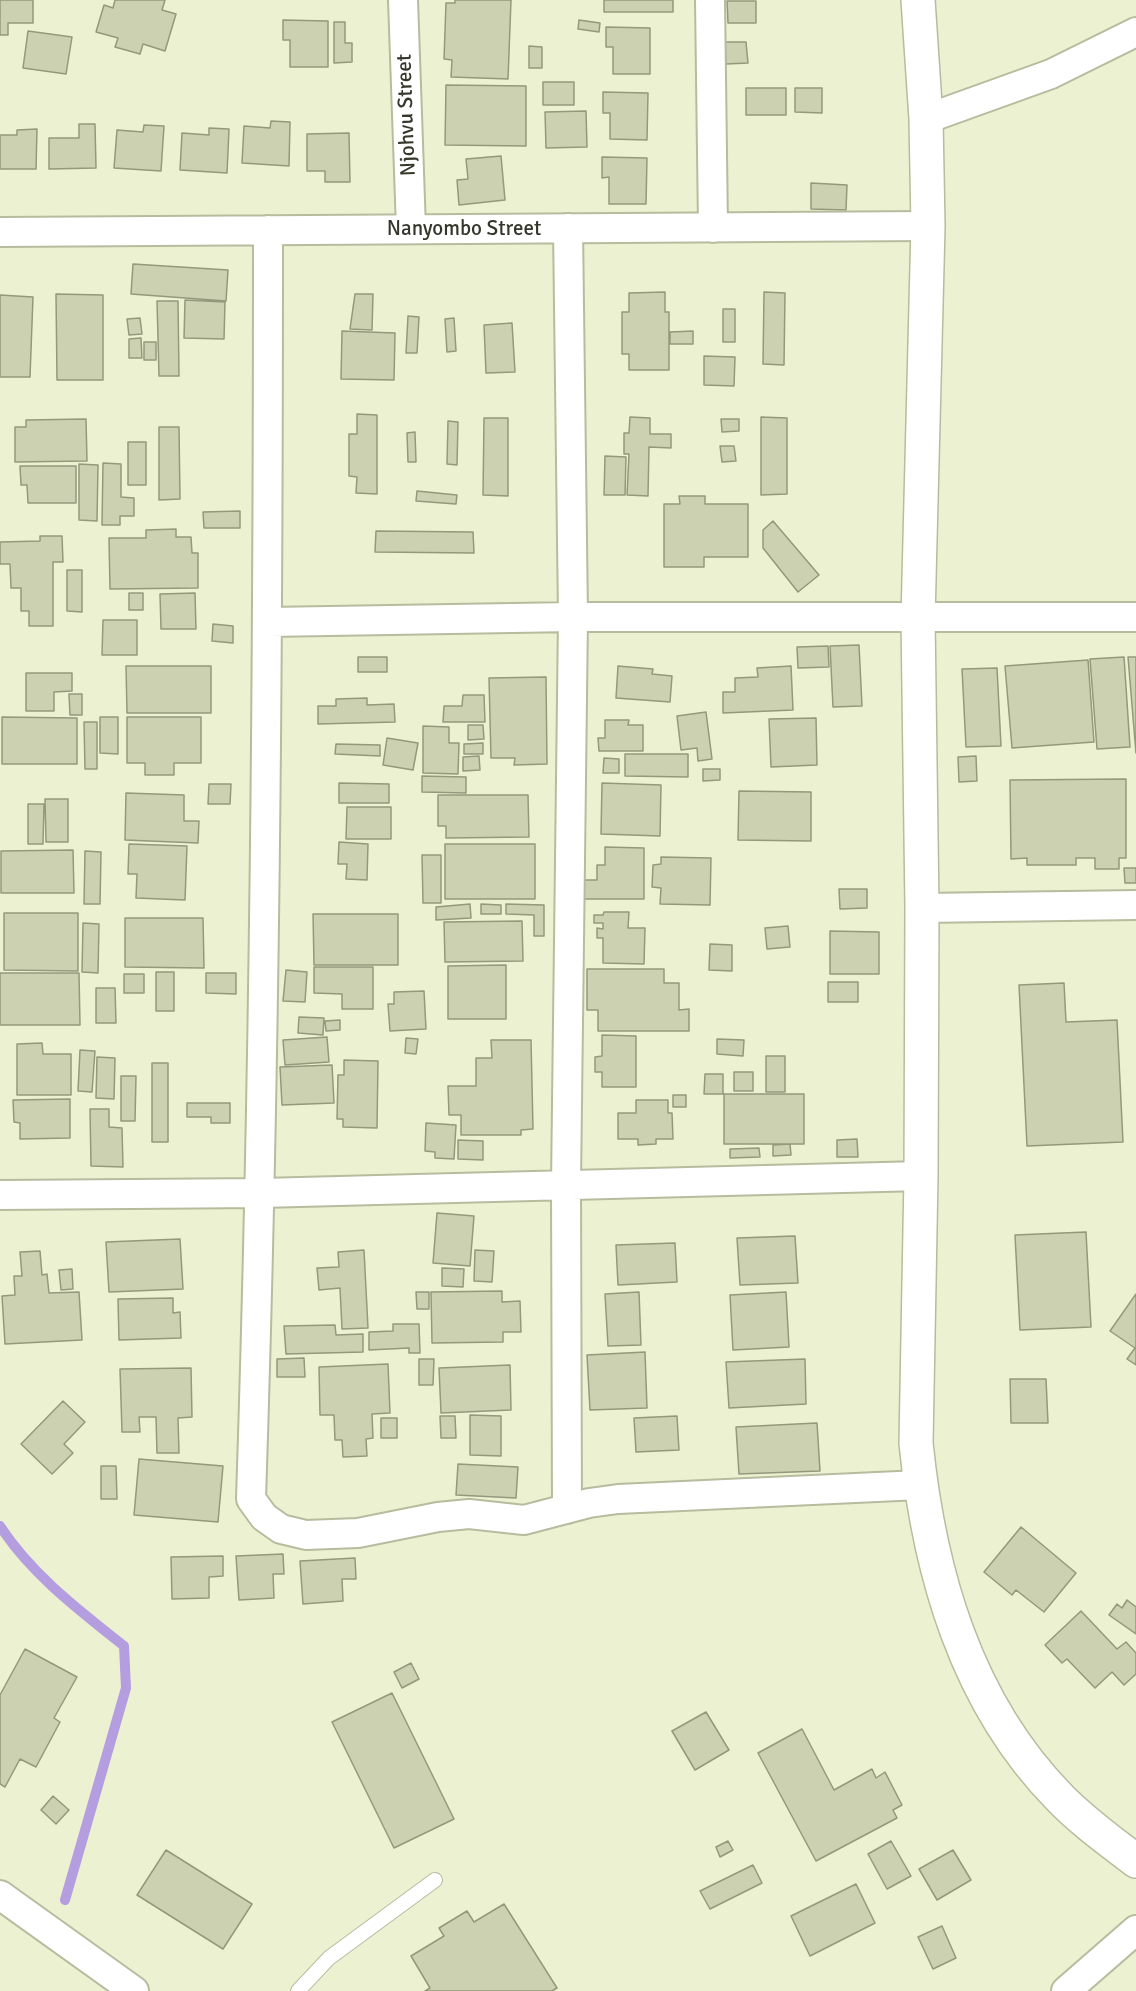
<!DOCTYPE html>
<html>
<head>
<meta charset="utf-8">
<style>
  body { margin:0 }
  canvas { display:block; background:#ecf1d2 }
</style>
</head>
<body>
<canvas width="1136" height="1991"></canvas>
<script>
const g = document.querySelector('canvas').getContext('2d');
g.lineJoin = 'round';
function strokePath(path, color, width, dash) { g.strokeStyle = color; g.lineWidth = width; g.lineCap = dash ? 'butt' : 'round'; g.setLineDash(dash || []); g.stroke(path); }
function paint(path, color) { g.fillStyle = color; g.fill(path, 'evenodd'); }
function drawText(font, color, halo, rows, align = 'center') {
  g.font = font + ' Signika,sans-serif'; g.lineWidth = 5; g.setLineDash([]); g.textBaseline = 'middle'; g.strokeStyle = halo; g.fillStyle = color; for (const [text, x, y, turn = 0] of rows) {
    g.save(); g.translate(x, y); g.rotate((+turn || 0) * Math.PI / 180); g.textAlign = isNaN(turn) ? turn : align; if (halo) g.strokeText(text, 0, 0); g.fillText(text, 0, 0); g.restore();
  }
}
strokePath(new Path2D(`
  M0,1526C31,1574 80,1611 124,1646L126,1688L65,1900`), '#b59edf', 10);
const building = new Path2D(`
  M0,0H33V23H8V35H0Z
  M115,0H165L162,10L176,14L165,51L143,44L140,54L115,47L118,38L96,32L104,5L113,8Z
  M455,0H511L508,79L451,77L452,60L444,59L446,3H455Z
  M604,0H673V12H604Z
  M727,1H756V23H728Z
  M283,20L328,21V67H290V40H283Z
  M579,20L600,23L599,32L578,29Z
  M334,22H345V43H352V62L334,63Z
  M606,27L650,28V74H613V47H606Z
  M28,31L72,37L66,74L23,68Z
  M725,42H746L748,63L726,64Z
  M529,46L542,47V68H529Z
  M543,82H574V105H543Z
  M446,85L526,86V146L445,145Z
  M746,88H786V115H746Z
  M795,88H822V113L795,112Z
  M603,92L648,93L647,140L610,139V113H603Z
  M586,111L587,147L546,148L545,112Z
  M271,121L290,122L289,166L242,163L244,126L270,128Z
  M79,124H95L96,168L49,169V138H79Z
  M144,125L164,126L161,171L114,168L117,130L143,132Z
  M209,128L229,129L227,173L180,170L182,133L209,135Z
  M37,129L36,169H0V135H17V130Z
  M349,133L350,182H325V171H307V134Z
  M501,156L505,200L459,205L457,180L468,179L466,159Z
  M602,157L647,158L646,204H609V177L602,178Z
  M811,183L847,185L846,210L811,209Z
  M133,264L228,270L226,301L131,294Z
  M665,292V312H669V370H629V354H622V312H629V293Z
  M764,292L785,293L784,365L763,364Z
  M56,294L103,295V380H57Z
  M355,294H373L372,330L350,329Z
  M0,295L33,297L30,377H0Z
  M185,300L225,302L224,339L184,338Z
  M157,301H178L179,376H159Z
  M723,309H735V342H723Z
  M408,316L419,317L417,353H406Z
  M140,318L142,334L129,335L127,319Z
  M454,318L456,351L447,352L445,319Z
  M512,323L515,372L486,373L484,325Z
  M342,331L395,333L394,380L341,379Z
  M693,331V344H670V332Z
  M141,338L142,358H129V339Z
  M144,342H156V360H144Z
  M704,356L735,357L734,386L704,385Z
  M357,414L377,415V494L356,493L357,477L349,476V434H357Z
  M630,417L650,418V434H671V448L649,447L648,496L627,495L629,454H624V433H629Z
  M761,417L787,418V494L761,495Z
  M484,418H508V496L483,495Z
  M86,419L87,461L15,462V427H26V420Z
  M721,419H739V431L722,432Z
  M448,421L458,422L457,465L447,464Z
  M159,427H179L180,499L159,500Z
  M415,432L416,462H408L407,433Z
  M128,442H146V485H128Z
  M720,446H734L736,461L722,462Z
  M605,456L626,457L625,495H604Z
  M103,463L121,464V497L134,498V516H120V525H102Z
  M79,464L98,465L97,521L79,520Z
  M20,466H76V503H28L27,485H21Z
  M417,491L457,495L456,504L416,501Z
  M679,496H705V504H748V557H704V567H664V504H680Z
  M240,511V528H204L203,512Z
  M773,521L819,575L798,592L763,548V530Z
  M176,529V537H191L192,553H198V588L110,589L109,538H146V530Z
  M376,531L473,532L474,553L375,552Z
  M40,536H62L63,562H53V626H29V611H21V588H11L10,564H0V542L40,541Z
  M67,570H82V612L67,611Z
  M129,593H143V610H129Z
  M195,593L196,629H161L160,594Z
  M103,620H137V655H102Z
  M213,624L233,626V643L212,641Z
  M859,645L862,706L833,707L830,646Z
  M828,646L829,667L798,668L797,647Z
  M358,657H387V672H358Z
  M1124,657L1130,747L1097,749L1090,659Z
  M1128,657H1136V753Z
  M1088,660L1094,742L1012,748L1005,666Z
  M126,666H211V713H127Z
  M618,666L653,669L652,674L672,676L670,702L616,698Z
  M791,666L793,710L723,713V692H735V678L758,677L757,668Z
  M997,668L1001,746L966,747L962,669Z
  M26,673H72V691L54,692V711H26Z
  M546,677L547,764L514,765L515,758H491L489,678Z
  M69,694H82V715H70Z
  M463,695H484L485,722H443L444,706H462Z
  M367,698V705L394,704L395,722L318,724V706H336V699Z
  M706,712L712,759L698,761L697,748L681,750L677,716Z
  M2,717L77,718V764H2Z
  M100,717H118V754L100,753Z
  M127,717H201V763H174V775H145V763H127Z
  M816,718L817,765L771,767L769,719Z
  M605,720H629L628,725H643V751H599L598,738H605Z
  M84,722H97V769H85Z
  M468,725H483L484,739L468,740Z
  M423,726L449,727V743H459L458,774L423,773Z
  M387,738L418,743L413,770L383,765Z
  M483,743V754H464V744Z
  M336,744L380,745V756L335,754Z
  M625,754H688V777L625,776Z
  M479,756L480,770L463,771V757Z
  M976,756L977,781L959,782L958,757Z
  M604,758L619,759V773H603Z
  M703,769H720V780L703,781Z
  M422,776L466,777V793L422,792Z
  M1126,779V858H1119V869H1095V858H1076V865H1027V858L1011,859L1010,780Z
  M339,783L389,784V803H339Z
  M602,783L661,785L660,836L601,834Z
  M209,784H231L230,804H208Z
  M739,791L811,792V841L738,840Z
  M126,793L184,795V821H199L198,843L125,840Z
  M438,795H528L529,837L446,838V826H438Z
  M45,799H68V842H46Z
  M28,804H44L43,844H28Z
  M347,807H391V839H346Z
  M339,842L368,844L367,880L346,879L347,864H338Z
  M129,844L187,846L185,900L136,898L137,874H128Z
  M445,844H535V899H445Z
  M605,847L644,848V899H578L579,880H597V865H605Z
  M73,850L74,893H1V851Z
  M85,851L101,852L100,904H84Z
  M422,855H441V903H423Z
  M661,857L711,858L710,905L660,904L661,888L652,887L653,865L661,864Z
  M1124,868H1136V883H1125Z
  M839,889H867V908L840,909Z
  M470,904L471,918L436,920V907Z
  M481,904L501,905V914H481Z
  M506,904L544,905V936H534V915L506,914Z
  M604,912H629L628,928H645L644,964L603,963V938H597V928L603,929V923H594V915H603Z
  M4,913H78V971L4,970Z
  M313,914H398V965H314Z
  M125,918H203L204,968L125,967Z
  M522,921L523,961L445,962L444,922Z
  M83,923L99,924L98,973L82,972Z
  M788,926L790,947L767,949L765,928Z
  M830,931L879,932V974H830Z
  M710,944L732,945V971L709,970Z
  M506,965V1019H448V966Z
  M314,967H373V1009H342V994L314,993Z
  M587,969H664V983H679V1010L689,1009V1031H598V1010H587Z
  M286,970L307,972L305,1002L283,1001Z
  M156,972H174V1011H156Z
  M0,973H79L80,1025H0Z
  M206,973H236V994L206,993Z
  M124,974H144V993H124Z
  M828,982H858V1002H828Z
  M1064,983L1066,1022L1117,1020L1123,1142L1027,1146L1019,985Z
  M96,988H115L116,1023H96Z
  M424,991L426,1029L390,1031L388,1004H394V992Z
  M299,1017L324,1018L323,1035L298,1033Z
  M340,1020V1030L326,1031L325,1021Z
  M602,1035L636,1036V1087H602V1072H595V1057L602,1056Z
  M327,1037L329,1062L285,1065L283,1040Z
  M406,1038L418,1039L416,1054L405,1053Z
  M717,1039L744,1040L743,1056L717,1054Z
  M491,1040H531L533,1129L521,1130V1135H461V1115H449L448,1086H476V1058H492Z
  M42,1043L43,1054H71V1095H17V1044Z
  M80,1050L95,1051L92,1092L78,1091Z
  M766,1056H785V1092H766Z
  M97,1057L115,1058L114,1099L96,1098Z
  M344,1060L378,1061L377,1128L343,1127V1119H337L338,1075H344Z
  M152,1063H168V1142H152Z
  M332,1065L334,1103L282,1105L280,1067Z
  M734,1072H753V1091H734Z
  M705,1074H723V1094H704Z
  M121,1076H136L135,1121H121Z
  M724,1094H804V1144H724Z
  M673,1095H686V1107H673Z
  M70,1099V1138L20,1139V1123L14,1122L13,1100Z
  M636,1100H668V1113H672L673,1139H656V1144L638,1145V1139H618V1113H636Z
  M187,1103H230V1123H211V1117H187Z
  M90,1109H109V1127L122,1128L123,1167L91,1166Z
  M426,1123L456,1125L454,1159L435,1158V1152L425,1151Z
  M857,1139L858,1157H837V1140Z
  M458,1140L483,1141V1160L458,1159Z
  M790,1144L791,1155L773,1156V1145Z
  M759,1148L760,1157L730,1158V1149Z
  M437,1213L474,1216L470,1266L433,1263Z
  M1086,1232L1091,1327L1020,1330L1015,1235Z
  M795,1236L798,1283L740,1285L737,1238Z
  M180,1239L183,1289L109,1292L106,1242Z
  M675,1243L677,1282L618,1285L616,1245Z
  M364,1250L368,1328L342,1329L340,1288L319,1290L317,1268L339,1267L338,1252Z
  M475,1250L494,1251L492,1282L474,1281Z
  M40,1251L42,1275L47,1274L49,1293L79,1292L82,1340L5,1344L2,1296L15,1295L14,1276H22L20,1252Z
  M442,1268L464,1269L463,1287L442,1286Z
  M72,1269L73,1289L61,1290L59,1270Z
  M502,1291V1302L520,1301L521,1332H503V1342L432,1343L431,1292Z
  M416,1292H429V1309H417Z
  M639,1292L641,1345L608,1346L605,1294Z
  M786,1292L789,1347L733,1350L730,1295Z
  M1136,1294V1365L1127,1359L1135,1348L1110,1331Z
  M173,1298V1313L180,1312L181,1338L119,1340L118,1299Z
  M393,1324H419L420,1353H409V1348L369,1350V1332L393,1331Z
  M335,1325L336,1335L363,1334V1352L286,1354L284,1326Z
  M645,1352L647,1408L590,1410L587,1355Z
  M304,1358L305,1377H277V1359Z
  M419,1359H434L433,1385H419Z
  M805,1359L806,1404L729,1408L726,1362Z
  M388,1364L390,1413L372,1414L373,1438L366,1439L367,1456L343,1457L342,1440H335L334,1415H320L319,1367Z
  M510,1365L511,1410L441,1413L439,1368Z
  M191,1368L192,1417L178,1418L179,1453H157L156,1417H139L140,1432H122L120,1369Z
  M1010,1379H1046L1048,1423H1011Z
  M63,1401L85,1422L64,1444L73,1453L52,1474L21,1444Z
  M470,1415L501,1416V1456L470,1455Z
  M440,1416H455L456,1438H441Z
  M677,1416L679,1450L636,1452L634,1418Z
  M381,1418H397V1438H381Z
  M817,1423L820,1471L739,1474L736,1427Z
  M139,1459L223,1466L218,1522L134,1515Z
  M458,1464L518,1467L516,1498L456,1495Z
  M101,1466H116L117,1499H101Z
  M1021,1527L1076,1573L1044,1612L1016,1590L1012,1595L984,1572Z
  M283,1554L284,1574H273L274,1598L239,1600L236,1556Z
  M223,1556V1576L209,1577V1598L172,1599L171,1557Z
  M355,1558L356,1579H342L343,1601L303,1604L300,1561Z
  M1127,1600L1136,1607V1634L1109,1615L1117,1604L1122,1608Z
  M1081,1611L1117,1649L1126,1642L1136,1653V1674L1124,1685L1112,1672L1095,1688L1067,1659L1062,1663L1045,1645Z
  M25,1649L77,1677L54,1718L60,1722L36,1767L20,1759L5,1787L0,1784V1695Z
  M411,1663L419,1679L402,1688L394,1672Z
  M392,1693L454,1819L394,1848L332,1722Z
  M706,1712L729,1750L695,1770L672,1731Z
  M802,1729L834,1790L872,1769L876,1778L885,1772L902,1805L893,1810L897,1818L816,1861L758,1753Z
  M53,1796L69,1810L56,1824L41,1810Z
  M728,1841L733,1850L720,1857L716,1847Z
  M891,1841L911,1876L887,1889L868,1854Z
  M166,1850L252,1904L223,1949L137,1895Z
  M953,1850L971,1880L937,1900L919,1869Z
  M753,1865L762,1883L710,1909L700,1891Z
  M856,1884L875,1923L810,1956L791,1916Z
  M504,1904L557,1988L552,1991H425L430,1988L411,1956L444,1936L439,1928L467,1911L474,1922Z
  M942,1926L956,1958L933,1969L918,1937Z`);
paint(building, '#ccd1b2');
strokePath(building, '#94997c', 1.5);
const service = new Path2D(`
  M298,1991L329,1958L435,1880`);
const minor = new Path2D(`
  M403,0L411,229
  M710,0L713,228
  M926,119L1051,74L1136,32
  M268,230C268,653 265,1076 251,1499L264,1517L281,1529L306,1535L358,1533L438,1517L469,1514L524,1520L589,1503L618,1499L920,1485
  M0,232L928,226
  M268,622L573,617H1136
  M922,908L1136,905
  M0,1195L261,1193L921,1176
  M567,1509L566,1184L573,617L568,228
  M0,1895L134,1991
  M1066,1991L1136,1930`);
const tertiary = new Path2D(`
  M918,0L926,119L928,226L918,618L922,908L921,1176L916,1443C929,1572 966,1702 1059,1797C1082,1821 1110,1841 1136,1861`);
strokePath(service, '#b7bc9e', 16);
strokePath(minor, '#b7bc9e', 32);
strokePath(tertiary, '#b7bc9e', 36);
strokePath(service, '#fff', 14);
strokePath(minor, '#fff', 28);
strokePath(tertiary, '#fff', 33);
drawText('21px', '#35372b', '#fff', [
  ["Njohvu Street",407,115,-92],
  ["Nanyombo Street",464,229]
]);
</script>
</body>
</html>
